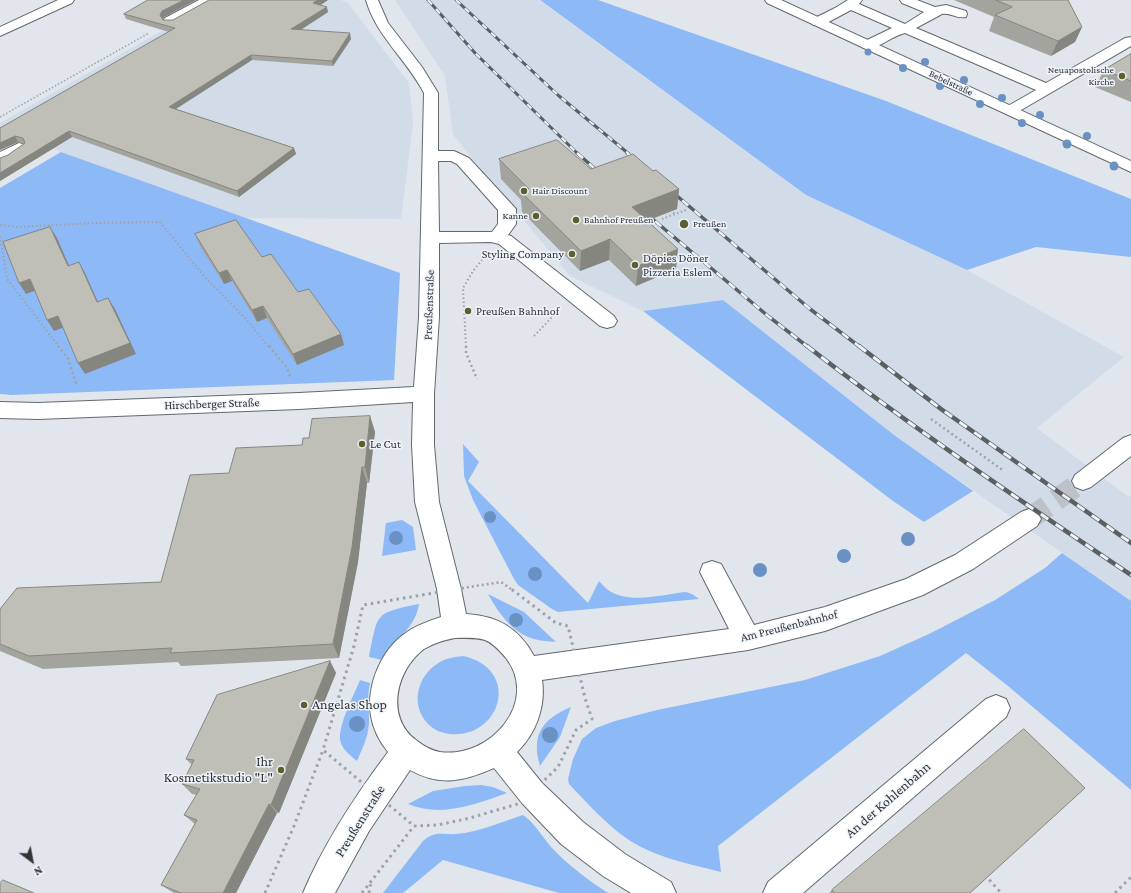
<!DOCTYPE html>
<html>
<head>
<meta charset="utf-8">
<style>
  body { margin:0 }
  #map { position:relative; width:1131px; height:893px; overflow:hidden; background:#e1e6ed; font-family:"Crimson Pro",serif }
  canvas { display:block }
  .north { position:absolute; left:12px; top:841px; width:40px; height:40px; -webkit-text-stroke:3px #eef3fa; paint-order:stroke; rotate:148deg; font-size:11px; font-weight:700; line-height:16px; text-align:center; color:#313335 }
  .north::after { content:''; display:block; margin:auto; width:14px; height:18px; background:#313335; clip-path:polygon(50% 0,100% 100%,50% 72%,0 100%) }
</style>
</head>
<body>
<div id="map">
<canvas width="1131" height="893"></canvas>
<div class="north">N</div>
</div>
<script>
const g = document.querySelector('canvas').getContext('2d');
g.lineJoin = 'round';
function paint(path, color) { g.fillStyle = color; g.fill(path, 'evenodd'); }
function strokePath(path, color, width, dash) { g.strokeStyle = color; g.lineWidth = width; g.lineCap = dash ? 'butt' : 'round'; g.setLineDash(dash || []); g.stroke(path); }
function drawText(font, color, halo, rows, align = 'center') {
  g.font = font + ' "Crimson Pro",serif'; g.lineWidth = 3; g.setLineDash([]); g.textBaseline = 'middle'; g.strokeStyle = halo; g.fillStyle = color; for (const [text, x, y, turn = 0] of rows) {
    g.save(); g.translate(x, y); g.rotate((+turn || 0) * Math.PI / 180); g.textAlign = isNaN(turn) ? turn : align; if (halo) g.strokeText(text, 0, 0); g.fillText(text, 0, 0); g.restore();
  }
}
paint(new Path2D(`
  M216,0H341L348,3L409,83L413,123L401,219L240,218L0,129V123Z
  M395,0H539L806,195L967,270L1124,357L1037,428L1129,497L1131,496V601L894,435L723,300L643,311L570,276L453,135L445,76Z`), '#d2dce9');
paint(new Path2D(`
  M540,0H598L886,101L1131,199V257L1036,247L967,270L806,195Z
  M61,152L400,273L394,380L12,395L0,394V188Z
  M723,300L894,435L973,491L924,522L893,501L643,311Z
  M463,444L479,462L468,481L588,603L599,581C603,585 607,590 611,592C634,604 663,594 686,592L692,594L699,599L558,612L552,609L518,585L514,579L473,500L464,476Z
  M402,520L413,527L416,550L382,556L386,523Z
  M1062,553L1131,601V790L1008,686L966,653L718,846L721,872C690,864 653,857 626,838C605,823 587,803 569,784L568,779L573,759L582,739L596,728L615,721L657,710L805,680L880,656L931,633L995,600L1045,568Z
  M488,594L524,612L556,642C549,641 541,641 534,639C512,633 498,612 488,594Z
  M419,604C415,631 393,638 382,660L369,657C378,613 374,613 419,604Z
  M463,656C522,669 501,739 450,734C441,733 434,730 428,724C410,705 417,677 437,664C445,658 454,657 463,656Z
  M360,680L370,683C367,696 369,705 369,718C370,733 363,747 357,761C350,755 341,749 340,739C339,723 354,695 360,680Z
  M571,707L560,737L540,766C531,735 542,719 571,707Z
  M481,785L493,787L507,793C476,804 442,818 408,804L433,791L465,786Z
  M523,815C535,823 542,837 552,848C568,865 588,880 608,893H559L443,860L403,893H383L423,841C436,830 441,835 456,834C479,832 501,822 523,815Z`), '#8eb9f7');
strokePath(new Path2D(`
  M1029,519L1083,481`), '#bec2c8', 22, [22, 11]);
const minor = new Path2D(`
  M58,0H74L72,3L0,36V27Z
  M199,0H214L212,3L175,24H165L163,21L165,18Z
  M366,0H378L388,23L422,67L438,93V151H454L469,158L516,209V224L508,235L511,236L614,316L617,321L614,326L607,328L600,326L499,244L491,242L439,243V317L434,394V445L439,502L461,589L466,614C498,616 519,628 534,656L729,629L700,572L703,564L712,561L721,564L754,625L825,607L906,579L955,555L1021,512L1029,509L1037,512L1041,519L1037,526L973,569L923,595L825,631L748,650L542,680C546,706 536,734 517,752L542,783L583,822L625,854L671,882L676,893H631L603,876L561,844L522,803L494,768C464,781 440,787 410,770L369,831L335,893H303C324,843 355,796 388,752C380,742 373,729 371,716C366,686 381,649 407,632C417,625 429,621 441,617L437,589L415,502L412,445L413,402L299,409L38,419L0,418V402L38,403L299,393L414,387L419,317L424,93C407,60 376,36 366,0ZM438,161H451L457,164L498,210V224L492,232H439ZM455,638C464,638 476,637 485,640C493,643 500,651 506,658C540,702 490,759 440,752C430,750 424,746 416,740C385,717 396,670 424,649C434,643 444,640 455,638Z
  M848,0H862L859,4L905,24L924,12L902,3L900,0H917L935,7L946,5L966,11L967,14L966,17C957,19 950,12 942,14L916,28L1046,83L1125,38L1131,37V46L1016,113L1011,114L1006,113L1004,110L1006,107L1036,90L905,33C891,36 877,51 863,48L861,45L863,42L892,28L851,10L823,25H813L811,22L813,19L835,8Z
  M19,143L25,145L27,148C22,155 9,162 0,164V152Z
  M1131,435V456L1091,487L1083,490L1075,487L1072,481L1075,475L1123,438Z
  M996,695L1006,699L1010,708L1006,717L803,893H763L768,882L986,699Z`);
const major = new Path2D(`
  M765,0H781L1131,161V172L767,3Z`);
strokePath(minor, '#64686e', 2);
strokePath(major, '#64686e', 2);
strokePath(new Path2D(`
  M0,117L149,33`), '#9ea2a7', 1.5, [1.5, 2]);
strokePath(new Path2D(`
  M670,210L675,214
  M662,219L686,210
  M0,225L17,227L95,223L160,222L204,276L245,318L269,347
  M0,236L7,279L59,347
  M534,336L556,313
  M466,347L463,288L473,271L482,260`), '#9ea2a7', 2, [1.5, 2.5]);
strokePath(new Path2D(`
  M58,346L68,359L77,386
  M269,346L287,368L290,376
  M466,346V353L477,379
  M931,419L1004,471
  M457,589L501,582L511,589`), '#9ea2a7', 2.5, [2, 3]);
strokePath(new Path2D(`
  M463,588L363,605L354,646L323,750L414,826L438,825L470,818L521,803L558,767L576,730L592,719L585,698L568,626L556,623L510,588
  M985,875L1001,893
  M265,893L294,826L323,750
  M362,893L414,826
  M369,893L371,882
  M1115,893L1131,877`), '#9ea2a7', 3, [2.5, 4]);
paint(minor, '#fff');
paint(major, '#fff');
const railFar2 = new Path2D(`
  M428,0L475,53L578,154
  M456,0L559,96L629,154`);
const railFar1 = new Path2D(`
  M577,153L602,175
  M627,153L638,162
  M670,190L810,309L860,347
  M643,211L768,316L808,347`);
const rail = new Path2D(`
  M807,346C911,427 1021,501 1131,575
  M859,346L941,409L1131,543`);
strokePath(railFar2, '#5c5f62', 3);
strokePath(railFar1, '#5c5f62', 3.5);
strokePath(rail, '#5c5f62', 4.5);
strokePath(railFar2, '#eef3fa', 2, [6]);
strokePath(railFar1, '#eef3fa', 2.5, [8]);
strokePath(rail, '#eef3fa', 3, [9]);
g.fillStyle = '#6a91c3';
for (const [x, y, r] of [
  [868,52,3.5],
  [925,62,4],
  [903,68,4],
  [964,80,4],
  [940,86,4],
  [1002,98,4],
  [980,104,4],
  [1040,115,4],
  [1022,123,4],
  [1087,136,4],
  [1067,144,4.5],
  [1114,166,4.5],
  [490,517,6],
  [396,538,7],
  [908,539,7],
  [844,556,7],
  [760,570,7],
  [535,574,7],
  [516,620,7],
  [357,724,8],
  [550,735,8]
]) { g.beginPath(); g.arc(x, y, r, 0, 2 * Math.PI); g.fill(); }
paint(new Path2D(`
  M148,0H196L164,17L162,19L163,20H173L209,0H328L320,5L328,12L300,30L351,39L333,66L252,60L176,109L294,148L296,154L239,197L72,137L0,181V158L8,155L24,144L18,142L0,150V128L169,32L126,19L124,14Z
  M954,0H1068L1082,27L1075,42L1051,56L989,31L994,17Z
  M1131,54V102L1095,87L1104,70Z
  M499,159L591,169L653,171L679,189L677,209L647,221L676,269L636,286L609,260L580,271L522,212L521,200L501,179Z
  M195,234L262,257L341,334L344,345L297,365L267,318L257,322L232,281L224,284L200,246Z
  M370,416L375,432L369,483H367L358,562L339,658L181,666L178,662L43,669L0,651V609L161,582L229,473L302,445L309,438Z
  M330,661L336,673L279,813H277L236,893H174L161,885L195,824L184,815L197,795L192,794L182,784L192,765L186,759Z
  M832,890L970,893H829Z`), '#a4a49e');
paint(new Path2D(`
  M184,0H196L164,17L162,20L160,15L162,11Z
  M318,0H328L315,9L313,3Z
  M327,7L328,12L293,35L291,29Z
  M1082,27L1075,42L1051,56L1058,41Z
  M350,33L351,39L333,66L332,61Z
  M251,55L252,60L171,112L169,107Z
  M69,131L72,137L0,181V173Z
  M15,136L18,142L0,150V143Z
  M294,148L296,154L239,197L237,191Z
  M679,189L677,209L630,227L632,207Z
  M50,227L57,238L74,277L68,266Z
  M610,239L609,260L580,271L581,251Z
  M678,249L676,269L636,286L638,266Z
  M79,262L85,273L103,313L97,302Z
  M227,270L232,281L224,284L219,273Z
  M30,279L37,290L26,294L19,283Z
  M108,298L115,309L136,354L85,374L78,363Z
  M263,306L267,318L257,322L252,310Z
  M58,316L65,327L54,331L47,320Z
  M341,334L344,345L297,365L293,354Z
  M370,416L375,432L369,483L365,467Z
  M362,467L367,483L358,562L339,658L333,644Z
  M330,661L336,673L279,813L271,805Z
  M269,804L277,813L236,893H223Z`), '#868681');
const building = new Path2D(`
  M148,0H184L162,11L160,15L163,20H173L209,0H318L313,3L327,7L291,29L350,33L332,61L251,55L169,107L294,148L237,191L69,131L0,173V158L8,155L25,143L23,138L15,136L0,143V128L175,28L124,14Z
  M996,0H1068L1082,27L1058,41L995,15L1012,7Z
  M1131,54V81L1104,70Z
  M557,140L591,169L633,154L653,171L656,170L679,189L632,207L678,249L638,266L610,239L581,251L521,192L529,189L499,159Z
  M236,220L262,257L271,254L298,292L309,289L341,334L293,354L263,306L252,310L227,270L219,273L195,234Z
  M50,227L68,266L79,262L97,302L108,298L130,343L78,363L58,316L47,320L30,279L19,283L3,242Z
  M370,416L365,467H362L352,547L333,644L170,653L172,648L29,656L0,644V609L17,588L161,582L190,475L229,473L236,448L302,445L303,438H309L312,419Z
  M330,661L271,805L269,804L223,893H181L161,885L197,820L184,815L200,789L182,784L194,760L186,759L217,695Z
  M1024,729L1085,788L970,893H835L832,890Z
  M3,880L34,893H0V883Z`);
paint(building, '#bfbfb8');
strokePath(building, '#868681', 1);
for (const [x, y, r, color] of [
  [1122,76,4,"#5c5f2c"],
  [524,191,4,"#5c5f2c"],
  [536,216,4,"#5c5f2c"],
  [576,220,4,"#5c5f2c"],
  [684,224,5,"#5c5f2c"],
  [572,254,4,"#5c5f2c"],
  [635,265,4,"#5c5f2c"],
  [468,311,4,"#5c5f2c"],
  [362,444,4,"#5c5f2c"],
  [304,705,4,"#5c5f2c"],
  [281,770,4,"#5c5f2c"]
]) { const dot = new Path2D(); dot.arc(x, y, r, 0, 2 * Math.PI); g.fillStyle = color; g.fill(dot); strokePath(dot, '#eef3fa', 1.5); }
drawText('10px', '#313335', '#eef3fa', [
  ["Neuapostolische",1114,70,"right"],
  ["Kirche",1114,82,"right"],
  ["Hair Discount",532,191],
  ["Kanne",528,216,"right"],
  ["Bahnhof Preußen",584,220],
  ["Preußen",693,224]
], 'left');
drawText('10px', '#313335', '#eef3fa', [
  ["Bebelstraße",951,83,25]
]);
drawText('12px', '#313335', '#eef3fa', [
  ["Styling Company",564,254,"right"],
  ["Döpies Döner",643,258],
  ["Pizzeria Eslem",643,272],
  ["Preußen Bahnhof",476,311],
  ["Le Cut",370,444]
], 'left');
drawText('12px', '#313335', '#eef3fa', [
  ["Preußenstraße",429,305,-88],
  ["Hirschberger Straße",212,404,-2],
  ["Am Preußenbahnhof",789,626,-14]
]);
drawText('14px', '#313335', '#eef3fa', [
  ["Angelas Shop",312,705],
  ["Ihr",273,762,"right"],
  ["Kosmetikstudio \"L\"",273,778,"right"]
], 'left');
drawText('14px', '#313335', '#eef3fa', [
  ["An der Kohlenbahn",888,800,-41],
  ["Preußenstraße",360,821,-58]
]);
</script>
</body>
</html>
